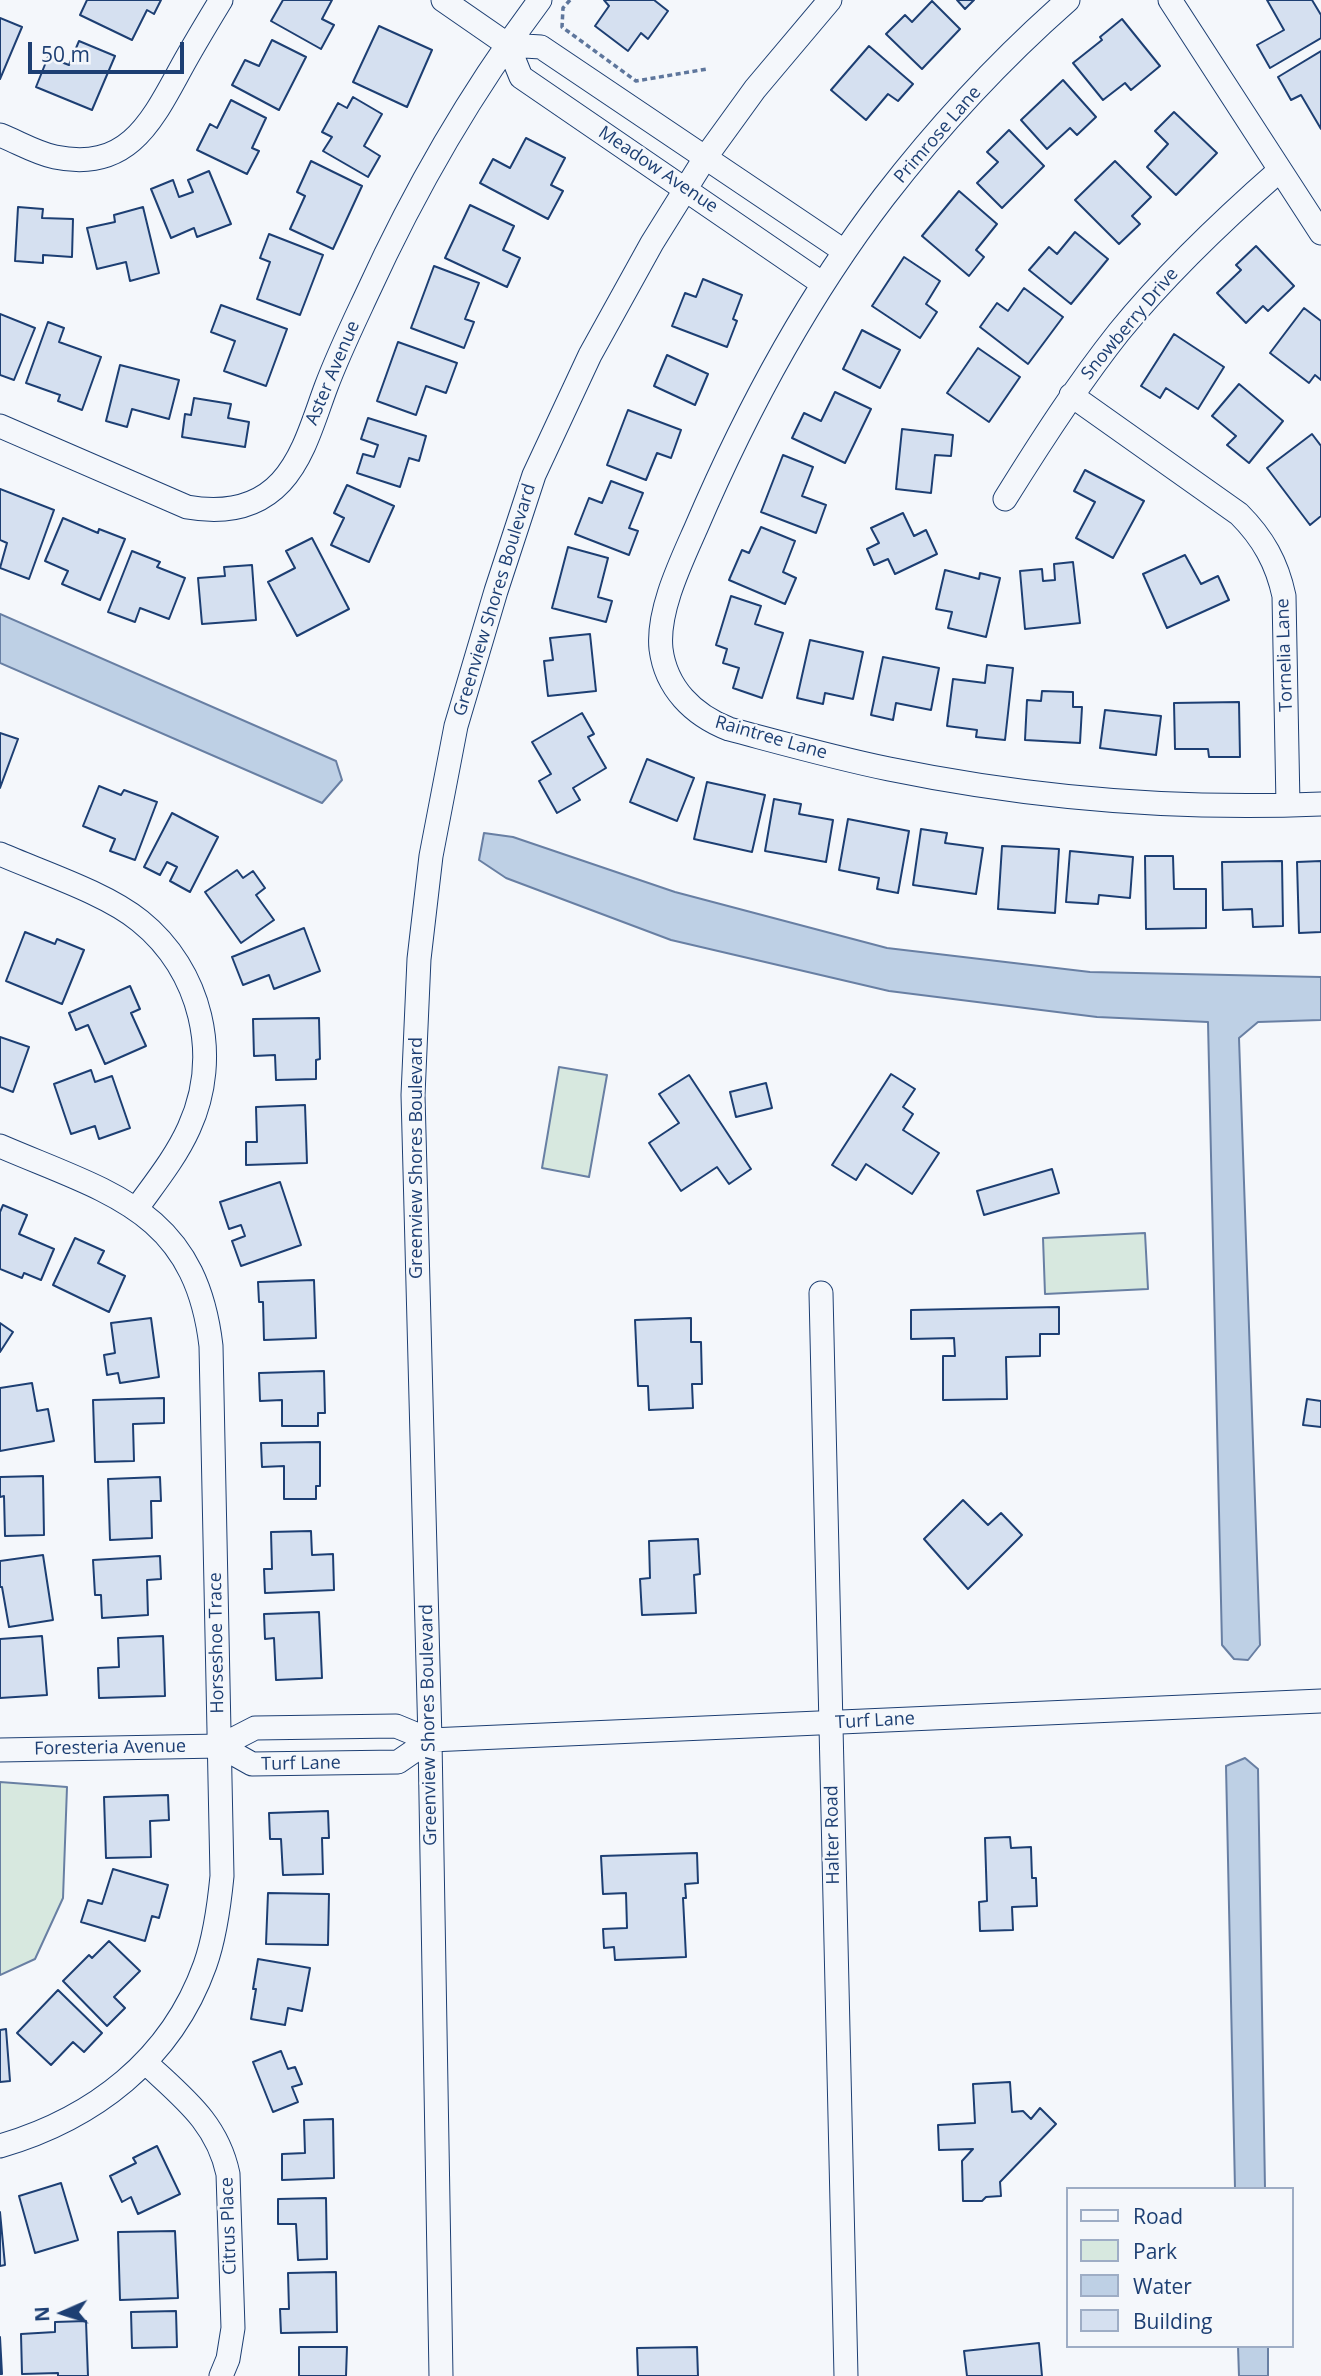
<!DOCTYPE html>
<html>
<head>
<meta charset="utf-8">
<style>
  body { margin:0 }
  #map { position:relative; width:1321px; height:2376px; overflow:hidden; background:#f4f7fb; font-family:"Open Sans",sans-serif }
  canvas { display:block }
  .legend { position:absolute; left:1066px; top:2187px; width:228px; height:161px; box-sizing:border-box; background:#f4f7fb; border:2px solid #9eadc5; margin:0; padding:9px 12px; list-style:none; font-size:21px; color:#1d3f73 }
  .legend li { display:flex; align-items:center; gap:14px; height:35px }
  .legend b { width:35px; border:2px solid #9eadc5 }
  .north { position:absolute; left:28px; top:2278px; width:70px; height:70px; -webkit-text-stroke:5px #f4f7fb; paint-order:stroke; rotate:267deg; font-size:19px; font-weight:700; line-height:28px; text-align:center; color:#1d3f73 }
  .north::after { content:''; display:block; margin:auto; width:24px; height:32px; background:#1d3f73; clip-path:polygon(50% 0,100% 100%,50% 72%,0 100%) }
  .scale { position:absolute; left:28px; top:42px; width:156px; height:32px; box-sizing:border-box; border:4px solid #1d3f73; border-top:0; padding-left:9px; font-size:21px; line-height:24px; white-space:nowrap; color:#1d3f73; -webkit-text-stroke:5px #f4f7fb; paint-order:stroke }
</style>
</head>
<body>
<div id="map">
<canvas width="1321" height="2376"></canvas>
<ul class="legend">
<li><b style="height:9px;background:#f4f7fb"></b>Road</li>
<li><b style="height:19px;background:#d7e8df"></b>Park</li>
<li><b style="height:19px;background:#bed0e5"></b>Water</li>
<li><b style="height:19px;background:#d5e0f0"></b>Building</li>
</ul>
<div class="north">N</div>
<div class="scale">50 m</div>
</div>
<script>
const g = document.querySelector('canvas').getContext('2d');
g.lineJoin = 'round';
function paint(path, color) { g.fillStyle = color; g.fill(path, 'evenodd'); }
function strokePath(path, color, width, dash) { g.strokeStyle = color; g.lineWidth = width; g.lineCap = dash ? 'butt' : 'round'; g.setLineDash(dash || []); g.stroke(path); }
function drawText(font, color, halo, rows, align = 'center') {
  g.font = font + ' "Open Sans",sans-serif'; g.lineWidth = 5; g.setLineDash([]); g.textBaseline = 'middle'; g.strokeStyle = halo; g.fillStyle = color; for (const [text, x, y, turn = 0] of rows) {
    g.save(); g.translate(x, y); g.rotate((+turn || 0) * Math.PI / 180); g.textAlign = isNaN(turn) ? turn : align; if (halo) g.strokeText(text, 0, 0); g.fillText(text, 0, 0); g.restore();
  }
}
const green = new Path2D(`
  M559,1067L607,1075L589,1177L542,1168Z
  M1145,1233L1148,1289L1045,1294L1043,1238Z
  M0,1782L67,1787L63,1898L35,1959L0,1975Z`);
paint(green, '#d7e8df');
strokePath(green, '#687fa3', 2);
const water = new Path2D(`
  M0,614L336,761L342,780L322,803L0,663Z
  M484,833L513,837L675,892L887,948L1090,972L1321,977V1020L1258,1022L1239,1038L1260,1645L1248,1660L1234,1659L1222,1645L1208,1022L1097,1017L889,991L671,940L506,878L479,860Z
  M1245,1758L1258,1769L1265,2189H1235L1226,1766Z
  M1238,2346H1268V2376H1239Z`);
paint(water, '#bed0e5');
strokePath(water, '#687fa3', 2);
const building = new Path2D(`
  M87,0H161L154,14L147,10L132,40L80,15Z
  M283,0H332L322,19L334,25L321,49L271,21Z
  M604,0H654L668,11L648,39L641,33L628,51L595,26L609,6Z
  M957,0H974L965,9Z
  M1267,0H1312L1321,15V38L1270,68L1257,45L1284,30Z
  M932,1L960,29L922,69L886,34L905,15L912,22Z
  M0,18L22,27L0,79Z
  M1122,19L1160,66L1131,90L1125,83L1103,100L1073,63L1102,40L1100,37Z
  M379,26L432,50L407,107L353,82Z
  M272,40L306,57L279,110L232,85L245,60L259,66Z
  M79,41L115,56L92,110L36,87L48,57L69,65Z
  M869,46L913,84L898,101L888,94L866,120L831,90Z
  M1321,51V129L1301,95L1291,100L1278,77Z
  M1063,80L1096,117L1077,135L1070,128L1047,149L1021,120Z
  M353,97L382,114L364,146L380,156L368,177L323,151L332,137L322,132L338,103L347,108Z
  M231,100L266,118L252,148L259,151L247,174L197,150L210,124L217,128Z
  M1174,112L1217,153L1176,195L1147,167L1168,144L1155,131Z
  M1009,130L1044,166L1002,208L977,183L998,162L987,152Z
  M526,138L565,158L551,185L563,191L548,219L480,183L493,159L510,168Z
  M311,161L362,186L333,249L290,229L305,196L297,192Z
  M1115,161L1151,197L1132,216L1140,224L1119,244L1075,200Z
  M209,171L231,224L197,237L194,228L171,238L151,189L173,180L179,197L193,192L188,180Z
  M959,191L997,224L976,250L984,257L969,276L922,236Z
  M470,205L514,226L503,250L520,258L507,287L445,258Z
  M18,207L43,209L42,218L73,219L72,257L43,255V263L15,261Z
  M143,207L159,273L130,281L126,262L97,269L87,228L115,222L114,215Z
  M1075,232L1108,259L1071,304L1029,270L1049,247L1057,254Z
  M269,234L323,255L300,315L257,299L270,262L260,258Z
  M1256,246L1294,286L1268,311L1263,306L1246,323L1217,293L1241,270L1236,265Z
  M904,257L940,281L926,304L937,312L920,338L872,306Z
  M434,266L479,283L465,319L474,322L464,348L411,328Z
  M703,279L742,295L733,319L737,321L727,347L672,326L685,293L696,297Z
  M1024,288L1063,317L1028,364L980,327L997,303L1008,311Z
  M221,305L287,329L266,386L224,371L235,341L211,332Z
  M1304,308L1321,321V380L1315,375L1309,383L1270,353Z
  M0,314L35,328L14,380L0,375Z
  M48,322L64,328L59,342L101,357L82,410L58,401L60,395L26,383Z
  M862,330L900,350L880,388L843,369Z
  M1174,334L1224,367L1198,409L1166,388L1160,398L1141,386Z
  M398,342L457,363L446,393L426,386L416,415L377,401Z
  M978,348L1020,377L989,422L947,393Z
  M667,355L708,374L695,405L654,386Z
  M120,365L179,380L169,419L132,409L127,427L106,421Z
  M1239,384L1283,421L1249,463L1227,445L1236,436L1212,416Z
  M835,392L871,409L845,463L792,438L804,413L821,421Z
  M194,398L231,404L228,418L249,422L245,447L182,437L185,414L191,415Z
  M628,410L681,430L671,458L657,453L646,480L607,465Z
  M368,418L426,436L419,461L409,458L400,487L357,473L363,454L374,457L378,445L361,439Z
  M902,429L953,435L951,456L935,455L931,493L896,489Z
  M1312,434L1321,446V516L1310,525L1267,468Z
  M783,455L813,467L802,496L826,505L816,533L761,512Z
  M1085,470L1144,501L1113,558L1076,538L1095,502L1074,491Z
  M611,481L643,493L629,528L638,531L629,555L575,534L589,498L602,503Z
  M347,485L394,506L369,562L331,545L344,518L334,513Z
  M0,489L54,510L29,579L0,568L7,543L0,540Z
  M903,513L914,536L926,530L937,554L895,574L888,559L874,565L867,549L879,543L871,528Z
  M63,518L98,533L99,529L125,539L100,600L62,584L68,571L45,561Z
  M761,527L795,541L783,572L796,578L785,604L729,580L742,550L749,553Z
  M312,538L349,609L297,636L268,582L295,568L286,551Z
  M568,547L608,558L598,597L612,601L606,622L552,608Z
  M132,551L160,562L157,567L185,578L169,619L140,608L135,622L108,612Z
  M1185,555L1201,584L1218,576L1229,600L1167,628L1143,574Z
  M1073,562L1080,623L1025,629L1020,571L1042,569L1043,581L1055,580L1054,564Z
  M252,565L256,620L202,624L198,578L225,576L224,567Z
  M945,570L979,579L980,573L1000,578L986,637L948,628L952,612L936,609Z
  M731,596L761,606L755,624L783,633L762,698L733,688L739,668L723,663L727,649L716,645Z
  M590,634L596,691L548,696L544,661L553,660L550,638Z
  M810,640L863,652L853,699L825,693L823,704L797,698Z
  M883,657L939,668L931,710L896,703L893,720L871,715Z
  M987,665L1013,668L1005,740L976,737L977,730L947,726L953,679L985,683Z
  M1042,691L1073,692V707H1082L1080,743L1025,740L1027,700L1041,701Z
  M1239,702L1240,757H1209L1208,749H1175L1174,703Z
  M1105,710L1161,716L1156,755L1100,748Z
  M582,713L594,734L588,737L606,768L573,788L580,800L557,813L539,781L551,774L532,742Z
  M0,733L18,739L0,788Z
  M647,759L694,778L677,821L630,802Z
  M707,782L765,795L752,852L694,839Z
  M99,786L121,795L124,790L157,802L135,860L110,851L115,839L83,826Z
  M774,799L801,804L799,814L833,820L826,862L765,851Z
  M172,813L218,837L190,892L170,881L177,867L167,862L160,875L144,867Z
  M848,819L909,831L898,893L877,889L879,878L839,870Z
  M921,829L947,833L945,843L983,848L976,894L913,885Z
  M1002,846L1059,849L1055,913L998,909Z
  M1070,851L1133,857L1130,898L1099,895L1098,904L1066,902Z
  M1145,856H1173L1174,889H1206V928L1146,929Z
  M1282,861L1283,926L1253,927L1252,909L1223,910L1222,862Z
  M1321,861V932L1299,933L1297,862Z
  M237,870L243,878L253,871L265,888L256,895L274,920L241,943L205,892Z
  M304,928L320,971L274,989L269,975L243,985L232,957Z
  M25,932L55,944L57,939L84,950L62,1004L6,981Z
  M130,986L140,1009L131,1013L146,1046L105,1064L88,1025L76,1030L69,1013Z
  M319,1018L320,1059L316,1060V1079L276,1080L275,1055L254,1056L253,1019Z
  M0,1037L29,1047L13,1092L0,1087Z
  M91,1070L95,1082L112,1076L130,1128L99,1139L95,1126L71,1134L54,1084Z
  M891,1074L915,1089L903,1107L913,1114L903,1130L939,1153L912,1194L866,1164L856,1180L832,1165Z
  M689,1075L751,1169L729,1184L717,1167L681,1191L649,1143L679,1123L659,1094Z
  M766,1083L772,1108L736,1117L730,1092Z
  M305,1105L307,1163L246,1165V1142H257L256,1107Z
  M1052,1169L1059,1193L984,1215L977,1191Z
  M280,1182L301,1245L241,1266L232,1241L245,1236L241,1225L229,1229L220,1202Z
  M3,1205L27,1215L19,1234L54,1249L41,1280L24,1273L22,1278L0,1269V1212Z
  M75,1238L104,1251L98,1263L125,1276L109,1312L53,1285Z
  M314,1280L316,1338L264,1340L263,1302H259L258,1282Z
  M1059,1307V1334H1040V1356L1006,1357L1007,1399L943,1400V1356H955L954,1338L911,1339V1310Z
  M151,1318L159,1377L120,1383L118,1373L107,1375L104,1355L115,1353L111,1323Z
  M691,1318V1342H701L702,1384H692L693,1408L649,1410L648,1386H638L635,1320Z
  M0,1323L13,1332L0,1352Z
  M324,1371L325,1413H318V1426H282V1400L260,1401L259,1373Z
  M32,1383L37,1411L48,1409L54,1441L0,1451V1388Z
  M164,1398V1423L133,1424L134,1461L95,1462L93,1400Z
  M1307,1399L1321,1401V1427L1303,1425Z
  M320,1442V1486H316V1499H284V1466L262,1467L261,1443Z
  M43,1476L44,1535L5,1536L4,1496L0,1497V1477Z
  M160,1477L161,1501H151L152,1538L110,1540L108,1479Z
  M963,1500L988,1525L1001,1513L1022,1535L968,1589L924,1539Z
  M311,1531L312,1555L333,1554L334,1590L265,1593L264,1569H272L271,1532Z
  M698,1539L700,1574L694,1575L696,1613L642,1615L640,1579L650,1578L649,1541Z
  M43,1555L53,1620L9,1627L2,1587H0V1561Z
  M160,1556L161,1579L147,1580L148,1615L102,1618L101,1595H95L93,1560Z
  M319,1612L322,1678L276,1680L274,1638L265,1639L264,1614Z
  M42,1636L47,1695L0,1698V1639Z
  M163,1636L165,1696L99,1698L98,1668L119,1667L118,1638Z
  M168,1795L169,1820L150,1821L151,1857L106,1858L104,1797Z
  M328,1811L329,1838H322L323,1874L283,1875L281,1839H270L269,1813Z
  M1010,1837L1011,1848L1031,1847L1032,1878H1036L1037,1906L1012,1907L1013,1930L980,1931L979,1902L987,1901L985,1838Z
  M697,1853L698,1883L685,1884L686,1898H683L686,1957L615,1960L614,1947L604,1948L603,1929L627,1928L626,1893L603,1894L601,1856Z
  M113,1869L168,1885L159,1918L152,1916L145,1941L81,1922L88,1900L102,1904Z
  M268,1893L329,1894L328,1945L266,1944Z
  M109,1941L140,1971L114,1997L125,2008L107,2026L63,1981L89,1955L92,1958Z
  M258,1959L310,1968L302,2011L288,2008L285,2025L251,2019L256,1989H253Z
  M58,1990L102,2033L84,2052L73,2042L51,2065L17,2033Z
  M6,2029L10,2081L0,2082V2030Z
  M281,2051L288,2069L295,2067L302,2084L292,2087L298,2102L273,2112L253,2062Z
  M1010,2082L1012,2112L1023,2111L1031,2119L1040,2108L1056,2124L1000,2182L1001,2196L986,2197L982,2201H963L962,2161L973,2149L939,2150L938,2125L975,2123L973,2084Z
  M333,2119L334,2178L282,2180V2154L305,2153L304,2120Z
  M157,2146L180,2194L138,2214L131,2197L122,2202L110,2176L136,2163L133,2158Z
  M61,2183L78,2240L35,2253L19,2196Z
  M326,2198L327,2259L298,2260L296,2224H278V2199Z
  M0,2212L5,2265L0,2266Z
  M175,2231L178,2298L120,2300L118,2232Z
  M336,2272L337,2332L281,2333L280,2309H289L288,2273Z
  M176,2311L177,2347L132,2348L131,2312Z
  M86,2321L88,2376H58V2373L22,2374L21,2334L55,2332V2322Z
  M0,2337L2,2374H0Z
  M1039,2343L1042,2376H967L964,2351Z
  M299,2347H347L346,2376H299Z
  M697,2347L698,2376H638L637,2348Z`);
paint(building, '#d5e0f0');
strokePath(building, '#1d3f73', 2);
const minor = new Path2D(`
  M443,0L508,45
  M1068,0C1001,59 938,127 884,197C806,299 746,411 696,528C681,562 657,611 661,649C666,688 693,715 729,729C782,743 835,758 889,769C1030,798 1177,810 1321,804
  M1170,0L1321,233
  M0,135C18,142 36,153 55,157C127,172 151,123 180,70C193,46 207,23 221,0
  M823,284L521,77L508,45L541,47L844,251
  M1071,395L1239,514C1263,538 1277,563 1284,596L1288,805
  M0,426L187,507C221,513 256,509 281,482C304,457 314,419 326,387C338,355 353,324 367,294C413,193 473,89 540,0
  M1005,499C1041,441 1077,385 1119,332C1167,273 1223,220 1280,170
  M0,854C41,872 106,893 140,921C201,970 222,1056 189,1128C176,1157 155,1183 137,1208
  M0,1146C109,1193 195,1210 211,1346L222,1876C219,1907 215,1937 205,1965C171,2060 93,2119 0,2146
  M821,1293L846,2376
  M220,1746L252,1764L398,1762L430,1740
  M0,1750L220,1746L255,1728L396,1726L430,1740L1321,1701
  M145,2062C182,2097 217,2122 228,2174L233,2328L228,2359L221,2376
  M441,2376L430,1740L413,1095L419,959L431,856L456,726L496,591L534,475L590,355L652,243L705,158L755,89L830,0`);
strokePath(minor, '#1d3f73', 25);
strokePath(new Path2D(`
  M570,0L563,8L562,27L636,81L707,69`), '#5e769c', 3.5, [5, 3.5]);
strokePath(minor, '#f4f7fb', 23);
drawText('18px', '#1d3f73', '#f4f7fb', [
  ["Primrose Lane",938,135,-49],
  ["Meadow Avenue",658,170,34],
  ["Snowberry Drive",1130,324,-50],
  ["Aster Avenue",333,373,-67],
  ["Greenview Shores Boulevard",495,600,-73],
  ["Tornelia Lane",1285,655,-92],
  ["Raintree Lane",771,738,16],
  ["Greenview Shores Boulevard",417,1158,-90],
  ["Horseshoe Trace",217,1643,-91],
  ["Turf Lane",875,1721,-3],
  ["Greenview Shores Boulevard",429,1725,-91],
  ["Foresteria Avenue",110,1748,-1],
  ["Turf Lane",301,1764,-1],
  ["Halter Road",833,1835,-91],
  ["Citrus Place",229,2226,-92]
]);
</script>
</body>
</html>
